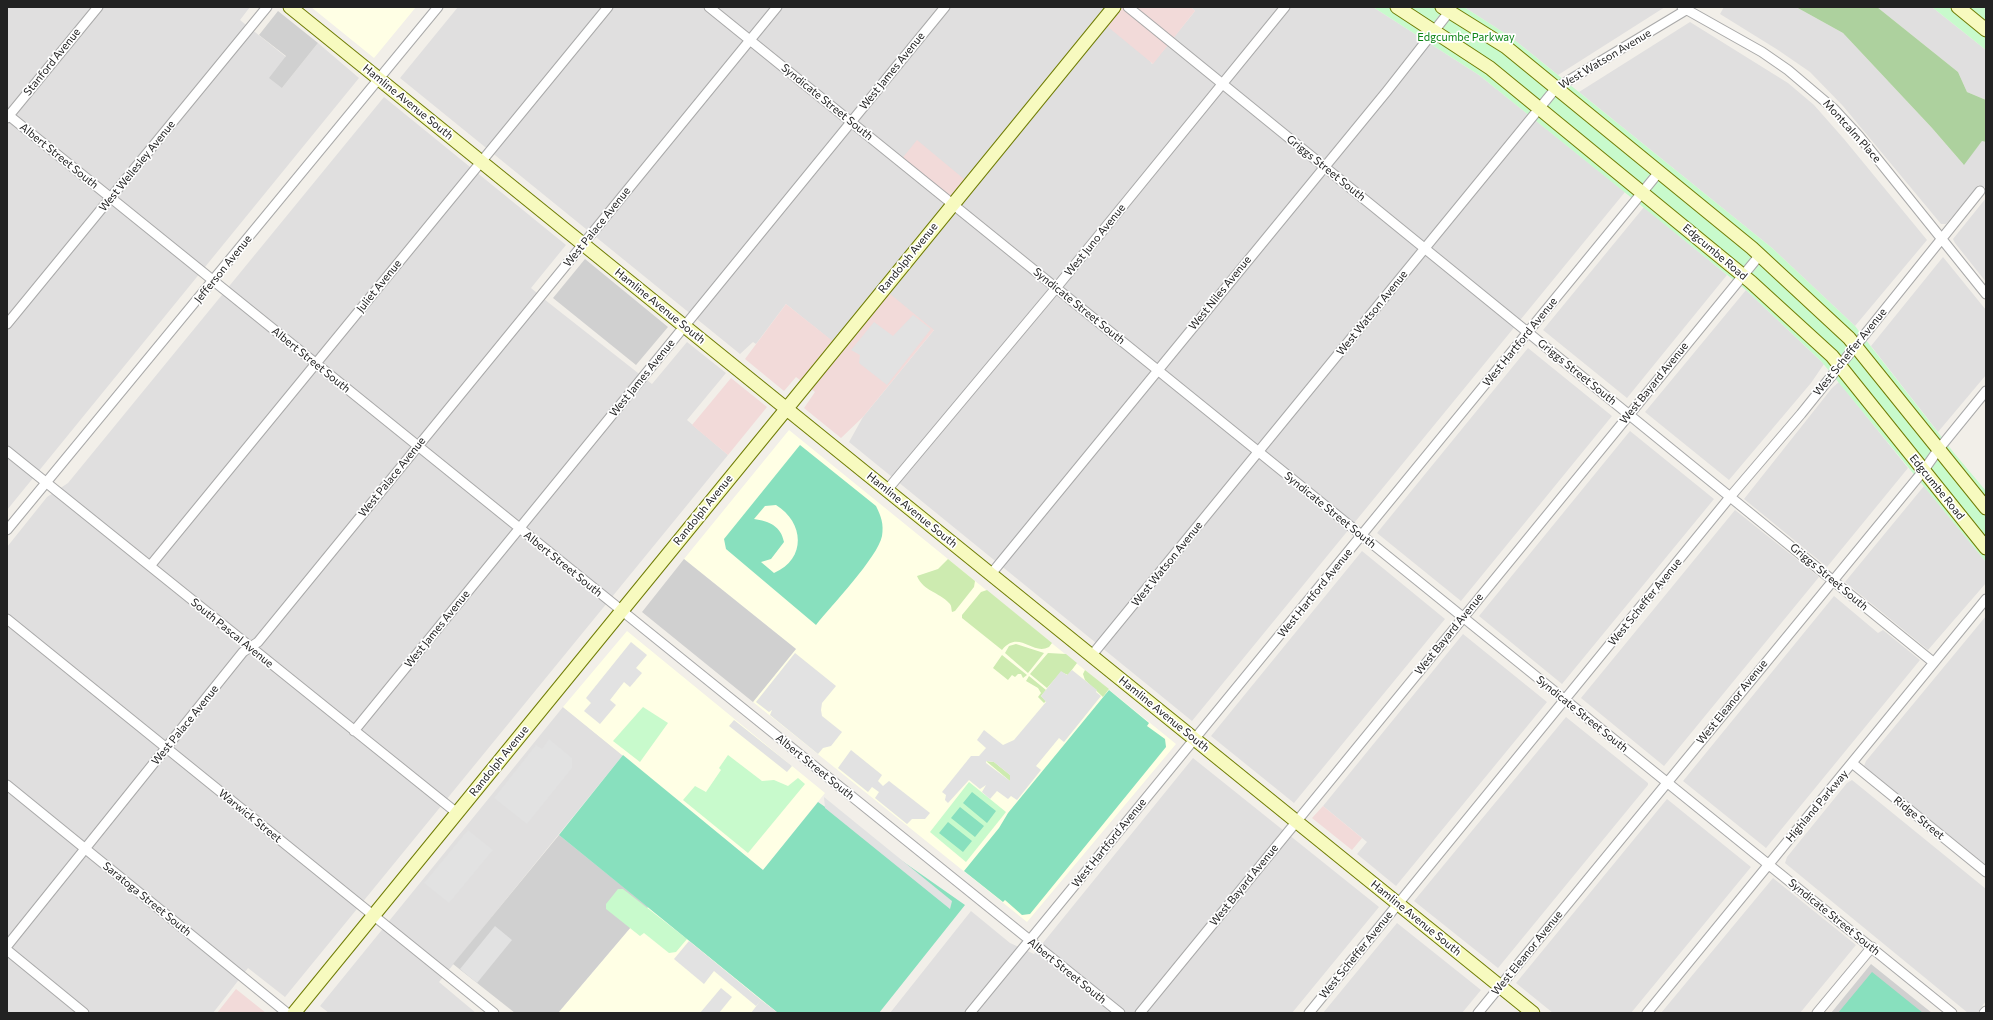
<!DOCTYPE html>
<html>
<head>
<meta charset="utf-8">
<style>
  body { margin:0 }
  #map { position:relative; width:1993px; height:1020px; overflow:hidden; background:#f2efe9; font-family:Commissioner,sans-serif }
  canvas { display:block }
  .frame { position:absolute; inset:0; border:8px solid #222; pointer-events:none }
</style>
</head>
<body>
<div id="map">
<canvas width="1993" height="1020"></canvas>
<div class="frame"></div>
</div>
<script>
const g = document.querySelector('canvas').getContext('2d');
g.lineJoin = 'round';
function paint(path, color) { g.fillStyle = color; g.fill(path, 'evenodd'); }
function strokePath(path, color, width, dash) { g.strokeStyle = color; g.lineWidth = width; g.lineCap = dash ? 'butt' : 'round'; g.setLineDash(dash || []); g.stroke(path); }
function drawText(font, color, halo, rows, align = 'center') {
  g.font = font + ' Commissioner,sans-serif'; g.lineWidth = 3.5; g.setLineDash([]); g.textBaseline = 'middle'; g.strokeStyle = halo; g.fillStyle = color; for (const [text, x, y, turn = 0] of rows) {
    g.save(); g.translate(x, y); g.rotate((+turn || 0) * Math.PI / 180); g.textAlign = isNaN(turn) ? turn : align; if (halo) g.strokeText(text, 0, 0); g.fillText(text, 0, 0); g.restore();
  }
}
paint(new Path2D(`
  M7,7H250L240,20L286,57L282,88L318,43L359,78L7,510Z
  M458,7H1115L1152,64L1195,11L1191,7H1373L1479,75L1625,192L1192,721L849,442L863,417L934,330L839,347L786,304L756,344L753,342L740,354L400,78Z
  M1464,7H1665L1558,75L1512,38Z
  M1724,7H1796L1843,33L1932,128L1963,164L1982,141L1986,142V188L1979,185L1946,224H1941L1843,106L1810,72L1778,50L1720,14Z
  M1877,7H1932L1986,50V100L1967,92L1958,72Z
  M1690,22L1788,83L1814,105L1844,139L1927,240L1855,326L1772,248L1579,92Z
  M384,97L566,245L531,288L549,303L652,384L687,342L726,373L687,420L728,455L285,997L248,968L213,1013H7V547L47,497L68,483Z
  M1986,198V282L1955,243L1953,239Z
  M1644,207L1727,275L1627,398L1543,330Z
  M1943,257L1986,310V375L1938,432L1871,346Z
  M1746,290L1824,364L1811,383L1729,480L1645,412Z
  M1528,348L1612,416L1461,601L1377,533Z
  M1839,382L1908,468L1827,567L1744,499L1832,388Z
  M1630,431L1714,499L1562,684L1479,616Z
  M1924,486L1986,562V583L1928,650L1845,582Z
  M1735,510L1819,577L1664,766L1581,698Z
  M1362,551L1445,619L1294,803L1211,736Z
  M1834,596L1878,633L1883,630L1920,660L1766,848L1683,781Z
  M1986,616V865L1864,766L1866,761Z
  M1463,634L1547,702L1396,886L1357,854L1367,842L1323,806Z
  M563,707L623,755L439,982L476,1013H329L320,1006Z
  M1566,717L1648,783V785L1498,968L1414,901Z
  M1193,758L1379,907L1292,1013H890L971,911L1010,943L1034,954Z
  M1852,780L1986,889V1001L1977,1013H1968L1785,863L1787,857L1847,783Z
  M1667,799L1751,867L1631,1013H1553L1516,983Z
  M1773,878L1856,945L1800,1013H1661Z
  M1397,923L1481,990L1462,1013H1323Z`), '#e0dfdf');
paint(new Path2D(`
  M1115,7H1191L1195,11L1153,64L1102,22Z
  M917,140L970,184L953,206L900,161Z
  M884,289L934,330L863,417L841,438L804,408L815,392L796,377L784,391L745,359L786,304L839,346Z
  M731,378L767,407L728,455L692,425Z
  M1323,806L1362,838L1352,850L1312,818Z
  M236,989L266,1013H217Z`), '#f2dad9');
paint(new Path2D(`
  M311,7H416L374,58Z
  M789,430L1176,744L1027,922L753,702L796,649L684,559Z
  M627,631L825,793L763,870L563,707Z
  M648,907L778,1013H558Z`), '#ffffe5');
paint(new Path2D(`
  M278,11L318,43L282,88L269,78L286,56L259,35Z
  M585,259L668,327L636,365L553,298Z
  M684,559L796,649L753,702L642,612Z
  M559,835L648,907L558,1013H515L453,964Z
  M1871,964L1932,1013H1831Z`), '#d0d0d0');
paint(new Path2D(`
  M948,559L975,581L974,587L955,611L952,612C951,608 952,606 949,603C939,592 923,591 917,576L938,569Z
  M987,590L1052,643L1049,647C1032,656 1019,629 1002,650L962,618V615L981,592Z
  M1016,644L1044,653L1028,673L1005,653L1009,646Z
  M1048,653L1066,654L1077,663L1068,675L1061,672L1047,688L1030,674Z
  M1002,655L1027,675L1023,678L1021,674H1018L1015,677L1012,675L1008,680L993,668Z
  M1085,670L1109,689L1103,697L1085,680L1083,674Z
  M1029,676L1046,690L1041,696L1046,701L1044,703L1038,697L1041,693L1038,688L1026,681Z
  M986,761L994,762L1010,775V781Z`), '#cdebb0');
paint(new Path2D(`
  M1796,7H1877L1958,72L1967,92L1986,100V142L1982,141L1964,165L1932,128L1843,33Z`), '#add19e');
paint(new Path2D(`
  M1373,7H1464L1512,38L1772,248L1855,326L1954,453L1986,491V562L1821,361L1746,290L1479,75Z
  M1932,7H1984L1986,9V50Z
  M643,707L668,723L640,762L613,741Z
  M728,755L762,781L774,780L788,786L798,778L805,784L748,853L683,800L695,786L706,792L721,770L719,768Z
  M969,782L1006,812L966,862L930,832Z
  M618,889H623L687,939L676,952L669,953L644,933L640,936L606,909V904Z`), '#c8facc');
paint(new Path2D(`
  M800,445L876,506C881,516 884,524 882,536C878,557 831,606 816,625L726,549L724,539ZM776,505C804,522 807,559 774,573L761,562L771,559L784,542C781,526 769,521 754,519L765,506Z
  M1109,690L1149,723L1147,726L1165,739L1166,747L1030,914L1022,915L1005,900L1003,902L964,871L999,828L1008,813Z
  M623,755L763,870L818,802L965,905L879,1013H778L559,835Z
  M972,792L996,811L987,823L963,803Z
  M960,807L984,826L975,837L951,818Z
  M948,822L972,841L963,852L939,833Z
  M1872,972L1923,1013H1838Z`), '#88e0be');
paint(new Path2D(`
  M913,315L931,329L887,385L859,363L860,355L851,350L874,322L893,336Z
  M631,642L647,655L636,668L642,673L630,687L624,682L610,700L616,705L600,724L584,711L591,703L586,698Z
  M795,653L836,686L822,703L821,710L822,716L842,732L831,746L823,748L818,754L770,715L772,710L769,712L756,702Z
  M1072,670L1097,690L1096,692L1101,696L1064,742L1059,738L1036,766L1041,770L1017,800L1011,796L1008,799L997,791L990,799L982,792L986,785L980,789L969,780L948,803L945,800L946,795L942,792L971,756H979L986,748L977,740L984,730L1003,745L1014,740L1046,702L1041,696L1061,671L1067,675ZM986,761L994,762L1010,775V781L986,763Z
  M734,720L792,766L787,772L729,726Z
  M549,739L572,758V768L527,824L494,798L536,745L542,749Z
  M851,750L882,775L878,781L883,786L889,781L930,813L925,819H912L907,824L875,798L879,792L872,787L868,792L838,768Z
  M824,797L952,901L950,909L825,808Z
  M468,830L493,850L449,903L424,883Z
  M495,926L512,940L477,983L460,969Z
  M689,941L761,1000L756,1006L714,971L704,984L674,959Z
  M721,988L732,997L719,1013H700Z
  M761,1000L778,1013H751Z`), '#e2e2e2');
const street = new Path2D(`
  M709,7L1952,1013
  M1128,7L1933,662
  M1682,7L1762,52L1788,70L1834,109L1859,136L1986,294
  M7,114L1120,1013
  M7,118L98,7
  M7,324L267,7
  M7,451L457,813
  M887,490L1056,288L1285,7
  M7,530L438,7
  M150,566L608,7
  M991,574L1387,91L1449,12
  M7,619L494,1013
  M1092,655L1556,88L1686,10
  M354,731L945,7
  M1852,763L1986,872
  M7,785L287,1013
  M7,946L243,652L258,642L777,7
  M7,950L84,1013
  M970,1013L1659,172
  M1140,1013L1759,256
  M1309,1013L1730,497L1801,414L1980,191
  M1478,1013L1924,470L1938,450L1986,391
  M1647,1013L1986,599
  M1817,1013L1872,947
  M1984,1013L1986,1011`);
const secondary = new Path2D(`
  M290,7L1533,1013
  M1397,7L1490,68L1751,282L1832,356L1986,548
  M1442,7L1506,47L1752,248L1849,338L1986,508
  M1958,7L1986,30
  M294,1013L1114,7`);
strokePath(street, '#a9a9a9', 11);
strokePath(secondary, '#707d05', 15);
strokePath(street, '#fff', 9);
strokePath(secondary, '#f7fabf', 13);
drawText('11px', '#0c8416', '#fff', [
  ["Edgcumbe Parkway",1466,37]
]);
drawText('11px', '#222', '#fff', [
  ["West Watson Avenue",1605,59,-31],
  ["Stanford Avenue",52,62,-51],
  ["West James Avenue",892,71,-51],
  ["Hamline Avenue South",408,102,39],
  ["Syndicate Street South",827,102,39],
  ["Montcalm Place",1852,131,48],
  ["Albert Street South",59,156,39],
  ["West Wellesley Avenue",137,166,-51],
  ["Griggs Street South",1326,168,39],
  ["West Palace Avenue",597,227,-51],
  ["West Juno Avenue",1095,240,-51],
  ["Edgcumbe Road",1715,252,40],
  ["Randolph Avenue",908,258,-51],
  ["Jefferson Avenue",223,269,-51],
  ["Juliet Avenue",379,286,-51],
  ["West Niles Avenue",1220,293,-51],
  ["Hamline Avenue South",660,306,39],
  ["Syndicate Street South",1079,306,39],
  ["West Watson Avenue",1372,313,-51],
  ["West Hartford Avenue",1520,342,-51],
  ["West Scheffer Avenue",1850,352,-51],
  ["Albert Street South",311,360,39],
  ["Griggs Street South",1577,372,39],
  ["West James Avenue",642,378,-51],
  ["West Bayard Avenue",1654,383,-51],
  ["West Palace Avenue",392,477,-51],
  ["Edgcumbe Road",1937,487,51],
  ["Randolph Avenue",703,510,-51],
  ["Hamline Avenue South",912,510,39],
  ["Syndicate Street South",1330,510,39],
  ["Albert Street South",563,564,39],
  ["West Watson Avenue",1167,564,-51],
  ["Griggs Street South",1829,577,40],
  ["West Hartford Avenue",1315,593,-51],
  ["West Scheffer Avenue",1645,602,-51],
  ["West James Avenue",437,629,-51],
  ["South Pascal Avenue",232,633,39],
  ["West Bayard Avenue",1449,634,-51],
  ["West Eleanor Avenue",1732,702,-51],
  ["Hamline Avenue South",1164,714,39],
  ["Syndicate Street South",1582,714,39],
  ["West Palace Avenue",185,725,-51],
  ["Randolph Avenue",499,761,-51],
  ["Albert Street South",815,767,39],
  ["Highland Parkway",1817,806,-50],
  ["Warwick Street",250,816,39],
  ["Ridge Street",1919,818,39],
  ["West Hartford Avenue",1109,843,-51],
  ["West Bayard Avenue",1244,885,-51],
  ["Saratoga Street South",147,899,39],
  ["Syndicate Street South",1834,917,39],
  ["Hamline Avenue South",1416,918,39],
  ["West Eleanor Avenue",1527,953,-51],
  ["West Scheffer Avenue",1356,955,-51],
  ["Albert Street South",1067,971,39]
]);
</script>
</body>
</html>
